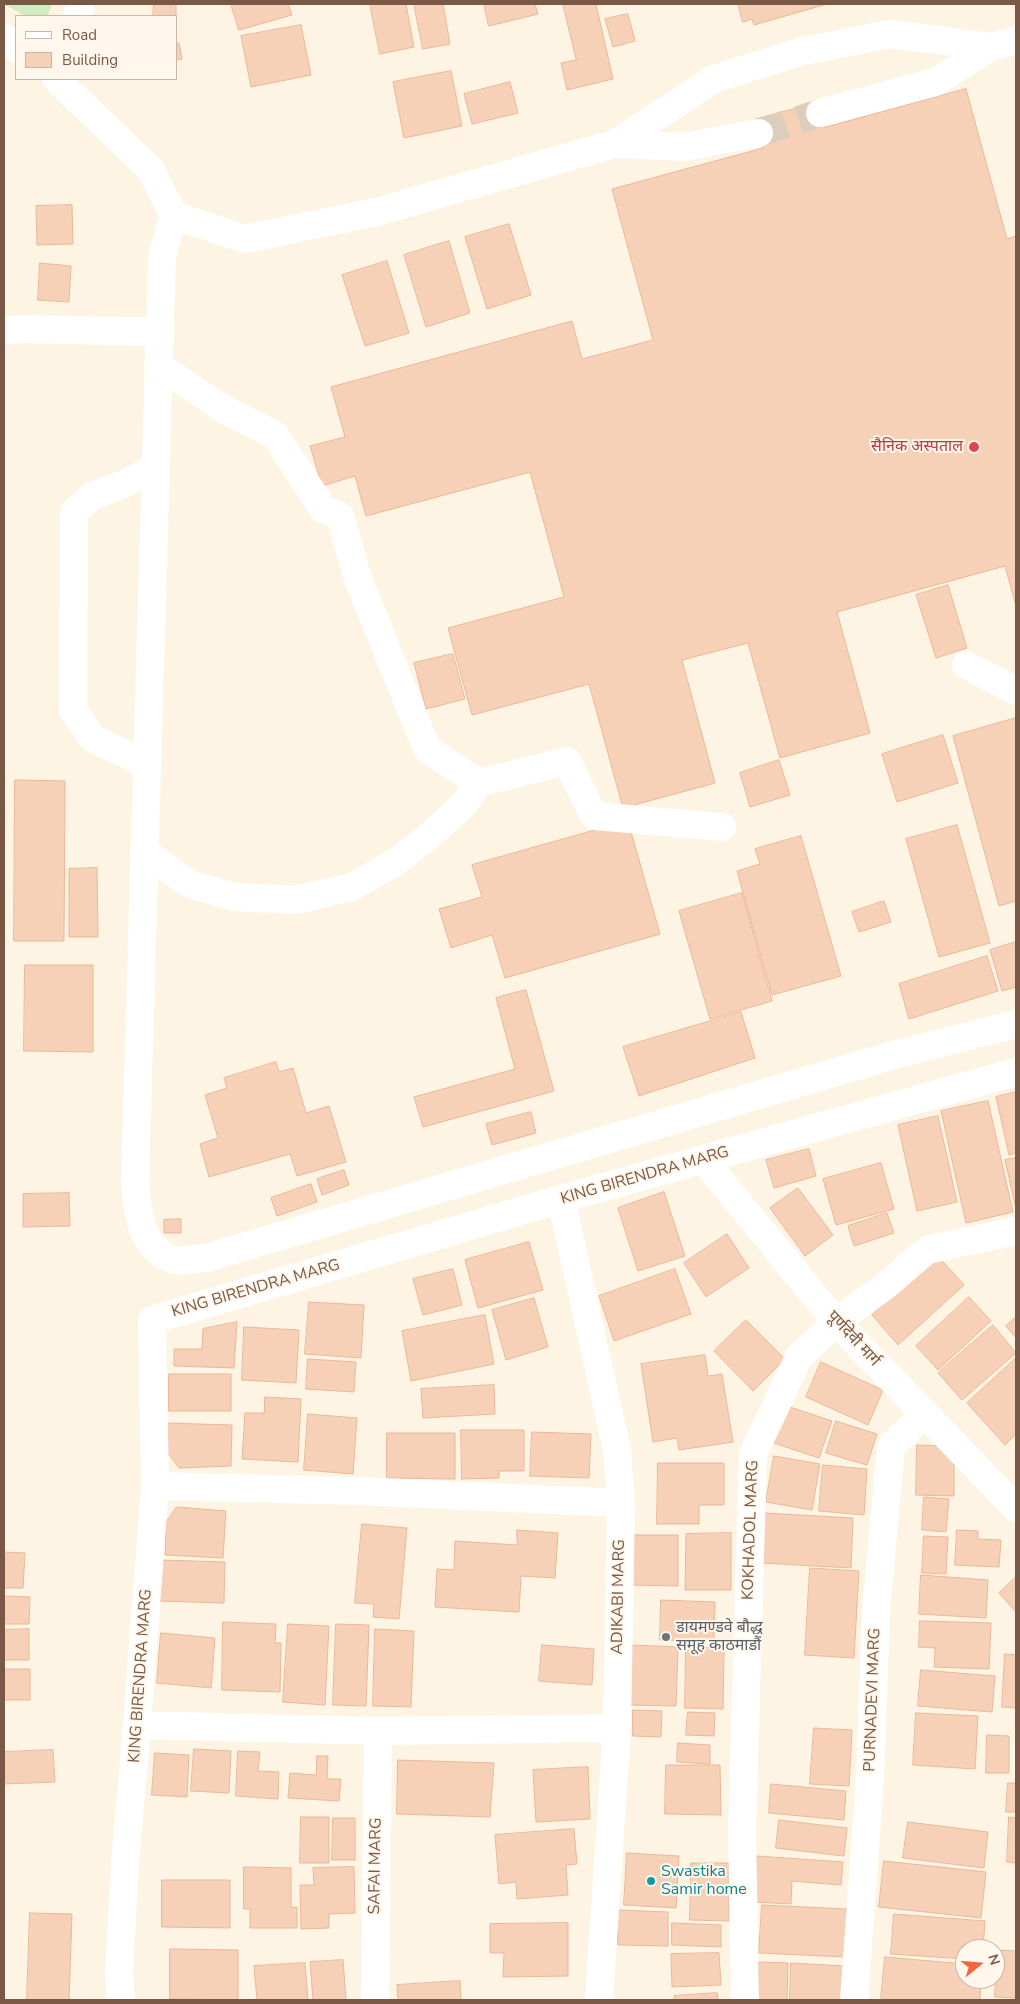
<!DOCTYPE html>
<html>
<head>
<meta charset="utf-8">
<style>
  body { margin:0 }
  #map { position:relative; width:1020px; height:2004px; overflow:hidden; background:#fef4e3; font-family:"Nunito Sans",sans-serif }
  canvas { display:block }
  .frame { position:absolute; inset:0; border:5px solid #795846; pointer-events:none }
  .legend { position:absolute; left:15px; top:15px; width:162px; height:65px; box-sizing:border-box; background:#fff7eb; border:1px solid #c9b7a9; margin:0; padding:6px 9px; list-style:none; font-size:15px; color:#795846 }
  .legend li { display:flex; align-items:center; gap:10px; height:25px }
  .legend b { width:25px; border:1px solid #c9b7a9 }
  .north { position:absolute; left:955px; top:1939px; width:50px; height:50px; box-sizing:border-box; background:#fff7eb; border:1px solid #c9b7a9; border-radius:50%; rotate:73deg; font-size:14px; font-weight:700; line-height:20px; text-align:center; color:#795846 }
  .north::after { content:''; display:block; margin:auto; width:18px; height:22px; background:#f4653d; clip-path:polygon(50% 0,100% 100%,50% 72%,0 100%) }
</style>
</head>
<body>
<div id="map">
<canvas width="1020" height="2004"></canvas>
<div class="frame"></div>
<ul class="legend">
<li><b style="height:6px;background:#fff"></b>Road</li>
<li><b style="height:14px;background:#f6d1b8"></b>Building</li>
</ul>
<div class="north">N</div>
</div>
<script>
const g = document.querySelector('canvas').getContext('2d');
g.lineJoin = 'round';
function paint(path, color) { g.fillStyle = color; g.fill(path, 'evenodd'); }
function strokePath(path, color, width, dash) { g.strokeStyle = color; g.lineWidth = width; g.lineCap = dash ? 'butt' : 'round'; g.setLineDash(dash || []); g.stroke(path); }
function drawText(font, color, halo, rows, align = 'center') {
  g.font = font + ' "Nunito Sans","Noto Sans Devanagari",sans-serif'; g.lineWidth = 4; g.setLineDash([]); g.textBaseline = 'middle'; g.strokeStyle = halo; g.fillStyle = color; for (const [text, x, y, turn = 0] of rows) {
    g.save(); g.translate(x, y); g.rotate((+turn || 0) * Math.PI / 180); g.textAlign = isNaN(turn) ? turn : align; if (halo) g.strokeText(text, 0, 0); g.fillText(text, 0, 0); g.restore();
  }
}
paint(new Path2D(`
  M4,4H53L47,16H25Z`), '#d2edc0');
const building = new Path2D(`
  M154,4H176V16H153Z
  M231,4H288L292,15L239,30Z
  M370,4H406L414,47L380,54Z
  M414,4H443L450,44L423,49Z
  M484,4H535L538,14L489,26Z
  M563,4H596L613,79L567,90L561,63L576,60Z
  M738,4H827L754,25L752,19L743,22Z
  M628,14L635,41L613,47L605,19Z
  M301,25L311,75L251,87L241,36Z
  M176,43H179L182,59L176,60Z
  M451,71L462,126L404,138L393,82Z
  M510,82L518,113L472,124L464,94Z
  M966,89L1007,239L1016,236V606L1005,566L837,612L870,733L780,758L748,643L682,660L715,783L623,808L589,684L472,715L448,628L564,597L530,472L366,516L355,476L322,486L310,446L345,437L331,387L572,321L582,359L653,340L612,189L763,148L756,119L818,102L825,127Z
  M72,205L73,244L37,245L36,206Z
  M509,224L531,295L487,309L465,237Z
  M449,241L470,313L426,327L404,255Z
  M387,261L409,333L365,346L342,275Z
  M40,263L71,266L69,302L38,300Z
  M948,585L967,648L936,658L916,595Z
  M453,654L465,699L426,709L414,663Z
  M1016,718V901L999,906L953,736Z
  M943,735L958,783L897,802L882,754Z
  M779,760L790,795L750,807L740,773Z
  M15,780L65,781L64,941H14Z
  M628,821L660,934L505,978L492,935L451,948L439,909L482,897L472,865Z
  M957,825L990,943L939,957L906,839Z
  M801,836L841,976L772,995L737,871L760,864L755,849Z
  M97,868L98,937H69V869Z
  M742,893L772,1001L710,1019L679,911Z
  M884,901L891,922L859,932L852,912Z
  M1016,942V987L1002,991L990,950Z
  M987,956L998,991L909,1019L899,984Z
  M25,965H93V1052L24,1051Z
  M526,990L554,1091L423,1127L414,1097L515,1069L496,998Z
  M741,1012L755,1058L639,1096L623,1047Z
  M276,1062L279,1072L293,1068L306,1113L329,1106L346,1162L297,1176L290,1154L209,1177L200,1144L218,1138L205,1095L227,1088L224,1078Z
  M1016,1092V1153L1009,1155L996,1097Z
  M988,1101L1013,1212L966,1223L941,1111Z
  M531,1112L536,1133L492,1145L486,1124Z
  M938,1116L957,1202L917,1211L898,1125Z
  M809,1149L816,1176L774,1188L766,1160Z
  M1016,1158V1209L1005,1160Z
  M881,1163L894,1209L836,1225L823,1179Z
  M344,1170L349,1185L322,1195L317,1179Z
  M311,1184L317,1202L277,1216L271,1198Z
  M798,1188L833,1235L805,1256L770,1208Z
  M664,1192L685,1256L638,1271L618,1208Z
  M69,1193L70,1226L23,1227V1194Z
  M887,1213L894,1233L854,1246L848,1226Z
  M181,1219V1233H164V1220Z
  M727,1234L749,1268L706,1297L684,1263Z
  M529,1242L543,1290L478,1308L465,1260Z
  M938,1256L964,1285L898,1345L872,1315Z
  M453,1269L462,1305L423,1315L413,1279Z
  M675,1269L691,1314L614,1341L599,1296Z
  M969,1297L991,1321L938,1370L916,1346Z
  M534,1298L548,1347L506,1360L492,1310Z
  M309,1302L364,1305L361,1358L305,1354Z
  M485,1315L494,1364L411,1381L402,1331Z
  M1016,1317V1338L1006,1326Z
  M746,1320L785,1359L753,1391L714,1351Z
  M237,1322L234,1368L174,1366V1349H202L203,1329Z
  M993,1325L1016,1353L962,1400L938,1373Z
  M244,1327L299,1330L296,1383L242,1380Z
  M705,1355L708,1376L722,1374L733,1442L679,1450L677,1438L653,1442L641,1364Z
  M1016,1358V1434L1005,1445L967,1403Z
  M308,1359L356,1362L354,1392L306,1389Z
  M821,1362L883,1390L868,1425L806,1397Z
  M169,1374H231V1411H169Z
  M494,1385L495,1414L423,1418L421,1389Z
  M265,1397L301,1399L298,1462L242,1459L245,1413H264Z
  M784,1405L832,1421L819,1458L771,1442Z
  M308,1414L357,1418L353,1474L304,1470Z
  M836,1421L877,1434L867,1465L826,1453Z
  M166,1423L232,1425L231,1466L179,1468L166,1450Z
  M461,1430H524V1471H499V1478L462,1479Z
  M532,1432L591,1434L589,1478L530,1476Z
  M387,1433H455V1479L387,1478Z
  M917,1445L941,1446L954,1461V1496L916,1495Z
  M774,1456L820,1464L812,1510L766,1502Z
  M658,1463H724V1505H699V1524H657Z
  M823,1465L867,1469L864,1515L819,1511Z
  M924,1497L949,1499L946,1532L922,1530Z
  M177,1507L226,1511L223,1558L165,1555L166,1522Z
  M764,1513L853,1518L851,1568L761,1563Z
  M362,1524L407,1528L399,1619L373,1617L374,1604L355,1603Z
  M517,1530L558,1533L555,1578L521,1576L519,1612L435,1607L437,1569L454,1570L455,1541L517,1545Z
  M957,1530L978,1531V1539L1001,1540L999,1567L955,1565Z
  M731,1533V1590H685L686,1534Z
  M629,1535H678V1586L629,1585Z
  M924,1536L948,1537L946,1574L922,1573Z
  M4,1552L25,1553L23,1588H4Z
  M161,1560L225,1562L224,1603L160,1601Z
  M810,1568L859,1571L854,1658L805,1655Z
  M921,1575L988,1580L986,1618L919,1614Z
  M1016,1577V1612L999,1593Z
  M4,1596L30,1597L29,1624H4Z
  M661,1600L715,1602L714,1641L660,1640Z
  M920,1621L991,1623L989,1669L934,1667L935,1648L919,1647Z
  M223,1622L276,1624L275,1643H281L280,1692L222,1690Z
  M288,1624L329,1626L325,1705L283,1702Z
  M336,1624L369,1625L366,1706L333,1705Z
  M29,1629V1660H4V1630Z
  M375,1629L414,1631L411,1707L373,1706Z
  M161,1633L215,1638L211,1688L157,1683Z
  M542,1645L594,1649L592,1685L539,1681Z
  M630,1645L678,1647L676,1706L629,1705Z
  M686,1647L724,1648L723,1709L685,1708Z
  M1005,1654L1016,1655V1708L1002,1707Z
  M4,1669H30V1700H4Z
  M921,1670L995,1676L992,1712L918,1706Z
  M633,1710L662,1711L661,1737L633,1736Z
  M688,1712L715,1713L714,1736L686,1735Z
  M916,1713L978,1716L975,1769L913,1765Z
  M814,1728L852,1730L849,1786L810,1784Z
  M987,1735L1009,1736V1773H986Z
  M678,1743L710,1745V1764L677,1762Z
  M194,1749L231,1751L229,1793L191,1791Z
  M53,1750L55,1782L4,1784V1752Z
  M238,1751L260,1752L258,1771L279,1772L278,1799L236,1796Z
  M155,1753L189,1755L187,1797L152,1795Z
  M317,1756H328L327,1779H341L339,1801L288,1798L290,1773L316,1775Z
  M398,1760L494,1763L490,1817L397,1814Z
  M666,1765H720L721,1815L665,1814Z
  M588,1767L590,1819L536,1822L533,1770Z
  M1008,1783H1016V1812H1006Z
  M771,1784L846,1791L844,1820L769,1813Z
  M301,1817H329V1863H300Z
  M1009,1817L1016,1818V1863L1007,1862Z
  M333,1818H355V1860H332Z
  M779,1820L847,1828L844,1856L776,1848Z
  M908,1822L988,1832L984,1868L903,1858Z
  M574,1829L577,1864L566,1865L568,1895L517,1899L516,1882L499,1884L495,1835Z
  M627,1853L679,1856L676,1908L624,1905Z
  M757,1856L843,1862L841,1885L792,1881L791,1904L754,1902Z
  M884,1861L986,1872L981,1918L879,1907Z
  M691,1863H729V1921L690,1920Z
  M244,1867L291,1868V1908L297,1907V1928H250V1909H244Z
  M354,1867L355,1913L329,1914V1928L301,1929L300,1885H314L313,1868Z
  M162,1880H230V1928L162,1927Z
  M762,1905L847,1909L845,1957L759,1953Z
  M618,1910L668,1912V1946L618,1945Z
  M30,1913L72,1914L69,2000H27Z
  M894,1914L985,1921L983,1949H965V1959L891,1954Z
  M568,1923V1976L503,1977L504,1953H490V1924Z
  M672,1923L721,1925V1947L672,1945Z
  M170,1949L238,1950V2000L170,1999Z
  M997,1950L1016,1951V1998L995,1997Z
  M719,1953L721,1985L672,1987L671,1954Z
  M885,1957L965,1964V1979H981L980,2000H881Z
  M343,1960L346,2000H313L310,1962Z
  M759,1962L788,1963L787,2000H759Z
  M305,1963L308,2000H257L254,1966Z
  M791,1963L844,1966L842,2000H790Z
  M460,1981L461,2000H398L397,1985Z
  M717,1993L718,2000H674V1996Z`);
paint(building, '#f6d1b8');
strokePath(building, '#ebb797', 1);
strokePath(new Path2D(`
  M759,133L820,113`), '#ddcdbc', 28, [28, 14]);
strokePath(new Path2D(`
  M77,16L81,4
  M4,38L16,48
  M56,79L150,169L174,215L162,256L135,1181C137,1209 140,1247 171,1259C179,1263 196,1258 206,1258L897,1054L1016,1024
  M820,113L935,82L991,47L1016,40
  M614,144L684,147L759,133
  M174,215L245,239L376,212L614,144L714,79L803,51L890,34L991,47
  M4,331L22,329L160,332
  M966,665L1016,691
  M147,764L92,738L73,710L74,512L92,496L124,484L156,467
  M479,783L567,761L594,816L722,827
  M144,851L189,884L235,897L295,900L352,887L397,861L427,838L463,805L479,783L427,749L358,579L340,516L324,510L275,435L225,410L158,365
  M703,1159L836,1322L1016,1508
  M561,1199L617,1450L621,1503L617,1728L599,2000
  M155,1486L359,1491L621,1503
  M137,1725L378,1731L617,1728
  M121,2000L119,1971L125,1863L137,1725L155,1486L152,1320L561,1199L1016,1072
  M375,2000L378,1731
  M745,2000L742,1831L753,1454L799,1357L836,1322L885,1286L927,1250L1016,1231
  M854,2000L870,1780L876,1612L891,1446L925,1414`), '#fff', 28);
for (const [x, y, r, color] of [
  [974,447,6,"#e0444e"],
  [666,1637,5,"#6b7280"],
  [651,1881,5,"#0f9aa8"]
]) { const dot = new Path2D(); dot.arc(x, y, r, 0, 2 * Math.PI); g.fillStyle = color; g.fill(dot); strokePath(dot, '#fff7eb', 2); }
drawText('16px', '#be3a42', '#fff7eb', [
  ["सैनिक अस्पताल",963,447]
], 'right');
drawText('16px', '#795846', '#fff7eb', [
  ["KING BIRENDRA MARG",645,1176,-16],
  ["KING BIRENDRA MARG",256,1289,-16],
  ["पूर्णदेवी मार्ग",853,1339,47],
  ["KOKHADOL MARG",751,1530,-88],
  ["ADIKABI MARG",619,1597,-89],
  ["KING BIRENDRA MARG",141,1676,-86],
  ["PURNADEVI MARG",873,1700,-88],
  ["SAFAI MARG",376,1866,-89]
]);
drawText('16px', '#5b616d', '#fff7eb', [
  ["डायमण्डवे बौद्ध",676,1628],
  ["समूह काठमाडौं",676,1646]
], 'left');
drawText('16px', '#0d838f', '#fff7eb', [
  ["Swastika",661,1872],
  ["Samir home",661,1890]
], 'left');
</script>
</body>
</html>
